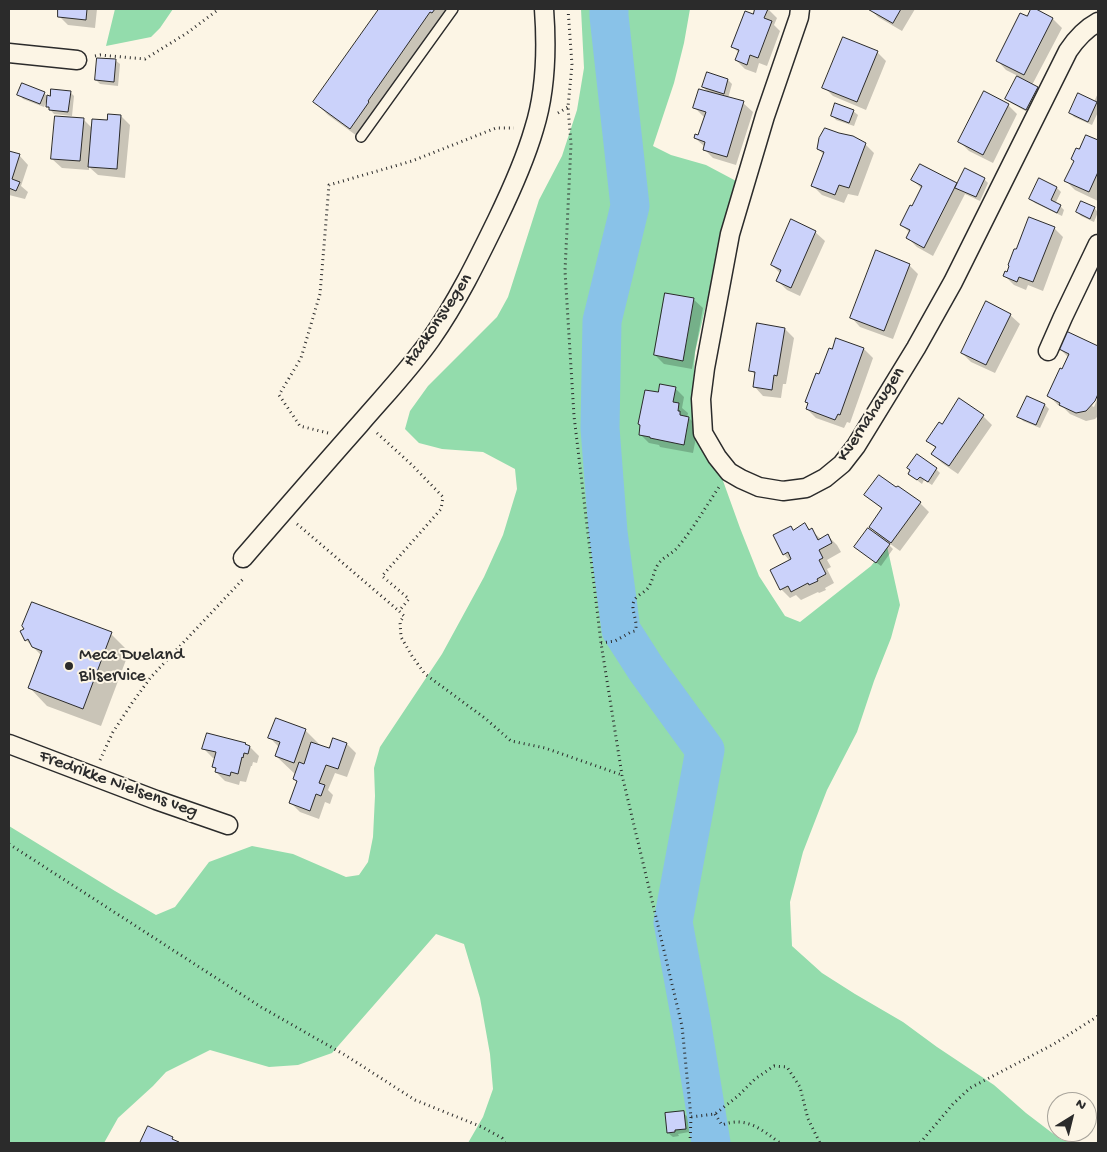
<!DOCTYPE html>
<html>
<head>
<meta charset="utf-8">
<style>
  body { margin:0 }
  #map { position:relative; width:1107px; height:1152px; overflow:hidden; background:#fcf5e5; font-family:"Gochi Hand",sans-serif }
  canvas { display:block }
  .frame { position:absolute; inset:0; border:10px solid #2b2b2b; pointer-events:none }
  .north { position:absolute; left:1047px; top:1092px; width:50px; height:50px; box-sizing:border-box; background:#fcf5e5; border:1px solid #a8a49b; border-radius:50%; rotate:36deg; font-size:14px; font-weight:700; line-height:20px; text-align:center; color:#2b2b2b }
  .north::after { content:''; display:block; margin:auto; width:18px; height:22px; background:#2b2b2b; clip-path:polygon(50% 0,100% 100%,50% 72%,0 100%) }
</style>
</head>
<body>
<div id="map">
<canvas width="1107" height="1152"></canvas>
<div class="frame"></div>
<div class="north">N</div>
</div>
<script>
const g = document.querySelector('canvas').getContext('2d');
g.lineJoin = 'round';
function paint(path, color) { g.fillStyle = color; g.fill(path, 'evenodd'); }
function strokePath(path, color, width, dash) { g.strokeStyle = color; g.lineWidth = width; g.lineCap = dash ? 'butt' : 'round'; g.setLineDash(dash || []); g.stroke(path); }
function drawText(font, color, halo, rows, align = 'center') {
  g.font = font + ' "Gochi Hand",sans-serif'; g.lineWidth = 4; g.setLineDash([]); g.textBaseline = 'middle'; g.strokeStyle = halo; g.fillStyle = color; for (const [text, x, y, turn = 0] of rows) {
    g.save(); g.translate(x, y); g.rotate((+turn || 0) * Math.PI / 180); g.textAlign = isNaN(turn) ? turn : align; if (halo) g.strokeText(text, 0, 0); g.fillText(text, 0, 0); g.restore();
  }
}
paint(new Path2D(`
  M115,9H173L160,28L151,37L106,46Z
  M581,9H690L684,43L674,83L653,146L671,155L706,165L738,182L721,257L706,305L695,352L693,390L694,437L722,478L740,528L759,576L785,616L800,622L871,566L887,546L900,605L891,638L874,681L857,732L827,790L803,852L790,902L792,946L822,973L855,994L903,1022L937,1047L994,1085L1026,1113L1060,1139L1072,1143H468L483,1117L493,1089L490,1054L480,998L464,944L436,934L332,1053L298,1065L269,1067L210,1050L166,1072L153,1086L118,1118L104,1143H9V826L115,891L156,915L175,907L209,862L252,846L293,854L346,877L359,875L368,862L373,837L375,796L374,768L380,747L442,654L484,577L503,535L517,489L515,469L483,452L442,449L419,443L405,429L410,411L428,386L497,317L508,297L539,200L562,156L577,110L584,68Z`), '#93dcac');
paint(new Path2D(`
  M60,9H97L95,28L68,25L59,16Z
  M380,9H458L381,115L382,116L364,141L328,115L315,102Z
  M756,9H768L777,18L774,25L780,31L767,66L759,63L756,73L745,69L736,60L739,53L733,47L753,15Z
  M870,9H915L902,31L878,17Z
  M1032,9L1053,19L1062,28L1032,85L1038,88L1042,92L1031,114L1011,103L1006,99L1018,76L1006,70L997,60L1028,18Z
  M877,52L886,61L866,110L833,96L824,87Z
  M115,60L120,64L118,86L100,84L96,80Z
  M728,80L732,84L728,98L743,103L753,112L736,165L713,158L704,149L705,147L695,138L699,137L705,118L695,108L709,93L703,87Z
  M70,92L74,96L72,116L54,114L47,106V100L44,107L23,99L19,94L44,93L48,97Z
  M1098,93V112L1092,125L1074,117L1070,112L1094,102Z
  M1008,105L1017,114L993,163L969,151L960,142Z
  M853,111L858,115L854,126L836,120L832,115Z
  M109,115L121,116L130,125L125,178L98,175L89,167V170L62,168L52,159L83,119L92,128L106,122Z
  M1087,136L1098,142V201L1075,190L1066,181Z
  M865,144L874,153L858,196L848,194L844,203L822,195L813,186L824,155L818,149Z
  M9,152L19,155L28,165L21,186L28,192L25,199L9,195Z
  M984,179L988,183L980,201L965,194L933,256L917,247L908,238L910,233L902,225L913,208L922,189L913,180L956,184L958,186Z
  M1057,188L1061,192L1055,204L1060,206L1064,210L1062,216L1035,203L1031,199Z
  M1082,202L1094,208L1098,212L1094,222L1081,216L1077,212Z
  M1054,228L1063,237L1043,291L1028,285L1026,290L1014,285L1005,276Z
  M815,232L825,241L800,296L787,290L778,281L781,274L772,265Z
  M909,265L918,274L893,339L860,327L851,317Z
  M693,299L703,308L692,369L664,364L655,355Z
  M1010,315L1020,324L995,373L971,362L962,353Z
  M785,329L794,338L786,384H783L781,398L763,396L754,386L756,376L751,370Z
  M1066,332L1098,347V392L1092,406L1094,407L1098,397V416L1095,419L1086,421L1070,414L1064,408L1058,405L1049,396L1063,371L1068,357L1059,348Z
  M837,340L864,349L873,358L850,423L847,422L844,428L816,418L807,409L809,404L807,402L833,351Z
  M675,388L684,397L682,408L688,413L687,418H689L698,427L693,453L660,447L659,445L649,443L640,434L659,394Z
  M1028,397L1045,405L1049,409L1040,428L1023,421L1019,416Z
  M983,416L992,425L958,474L942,463L933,454L936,449L928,440L942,426Z
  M936,469L940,473L932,485L924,480L922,484L909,474Z
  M866,495L920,503L929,512L900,551L889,543L888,544L893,549L881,566L860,551L880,537L870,527L883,510Z
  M805,525L821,539L828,536L837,545L841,552L827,560L831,567L827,569L834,583L825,588L826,590L819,593L818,592L801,600L796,595L790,598L781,589L790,561L784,554L790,527L794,531Z
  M22,631L111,634L129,652L101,726L47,706L29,687L41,655L26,640Z
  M305,730L322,747L330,749L334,739L347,744L356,753L347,777L335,773L328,790L333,795L330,804L325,802L319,819L300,812L291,803L298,783L294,779L296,775L276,756L279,747L270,738Z
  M250,747L259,756L257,763L253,762L252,766H251L246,782L240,781L239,785L225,781L216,772L217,770L213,767L216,758H213L204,749Z
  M683,1113L688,1117L689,1132L678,1134L679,1136L673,1137L668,1133L666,1115Z`), '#0003');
strokePath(new Path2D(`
  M609,9V16L630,206L602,321L600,428L608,532L621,630L646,669L705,750L673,922L691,1020L711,1143`), '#89c2e8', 39);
const building = new Path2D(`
  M58,9H87L86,20L58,17Z
  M379,9H435L432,13L430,12L368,101L369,102L350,129L313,102Z
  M755,9H768L764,18L772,21L758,58L750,55L747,65L735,60L739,50L731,47L745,11L753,14Z
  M868,9H901L893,23Z
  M1031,9H1036L1053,18L1024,75L996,61L1020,13L1027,16Z
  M843,37L878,51L857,102L822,88Z
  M97,58L116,59L114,82L95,80Z
  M707,72L728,79L724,94L702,87Z
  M1017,76L1038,87L1026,110L1005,99Z
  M22,83L45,92L40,104L17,95Z
  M51,89L71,91L68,112L49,110V107H46L47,95L50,96Z
  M699,89L744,101L727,157L703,150L705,142L694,138L695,134L698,135L706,112L693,108Z
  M984,91L1009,104L983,155L958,142Z
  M1078,93L1097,102L1088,122L1069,113Z
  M835,103L854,110L849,123L831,116Z
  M108,114L121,115L117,169L88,167L92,119L107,120Z
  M55,116L84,118L80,161L51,159Z
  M825,128L839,133L853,136L866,143L849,188L839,185L835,195L811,186L824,152L817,149L819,138Z
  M1086,135L1098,140V172L1089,192L1064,181L1074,161L1071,159L1076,148L1079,149Z
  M9,151L20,154L12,179L20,182L16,191L9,188Z
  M920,164L957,183L924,248L906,238L910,230L900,225L910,205L912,206L922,186L911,180Z
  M965,168L985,178L976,197L955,188Z
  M1039,178L1057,187L1051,200L1061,205L1057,213L1029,199Z
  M1081,201L1095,207L1090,219L1076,212Z
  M1029,217L1055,227L1033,282L1019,277L1017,282L1003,276L1005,271L1007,272L1009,266L1008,265L1014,249H1016Z
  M791,219L816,231L791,288L776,281L781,270L771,265Z
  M876,250L910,264L884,331L850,318Z
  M665,293L694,298L683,361L654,355Z
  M986,301L1011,314L986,365L961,353Z
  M757,323L785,328L777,376L774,375L772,390L753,387L755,372L749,371Z
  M1066,331L1098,346V394L1095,401L1086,411L1076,413L1059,405L1060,403L1047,396L1060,368L1062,369L1069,354L1057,348Z
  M836,338L864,348L840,415L838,414L835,420L806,409L808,403L805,402L816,373L819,374L829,348L832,349Z
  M660,384L676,387L673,402L679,403L678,411H680V415L689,417L684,445L650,438V437L639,435L640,425L638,424L645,390L658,392Z
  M1027,396L1045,404L1036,425L1017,417Z
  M959,398L984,415L949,466L931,454L936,447L926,441L939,422L942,424Z
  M917,454L937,468L928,482L920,477L917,480L908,474L910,470L907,468Z
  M879,475L896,487L898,486L921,502L891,543L869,527L882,508L864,495Z
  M805,523L809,530L812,528L818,540L828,534L832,543L819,550L823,558L819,560L826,574L817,579L818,581L809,585L808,583L791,592L788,586L780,590L770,570L791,559L788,552L783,555L773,535L791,526L793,530Z
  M868,528L890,544L876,563L854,547Z
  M32,602L112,632L83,709L28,688L42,651L32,647L28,639L25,641L20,631L24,629L22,626Z
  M276,718L306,729L294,763L275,756L280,742L268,738Z
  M207,733L246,743L245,744L250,746L248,754L244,753L243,758L242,757L238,774L231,772L230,776L215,772L216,768L212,767L216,752L202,749Z
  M333,738L347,743L338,769L326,765L319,783L325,785L321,796L316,794L310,811L289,803L297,781L293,779L299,762L304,764L311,742L329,748Z
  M684,1111L686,1129L675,1130V1132L667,1133L665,1113Z
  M148,1126L173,1137L172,1139L179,1142V1143H140Z`);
paint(building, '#cbd2fa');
strokePath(building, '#2b2b2b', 1);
const lane = new Path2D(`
  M361,137L453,9`);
const street = new Path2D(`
  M800,9L799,17L765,116L730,234L705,368L701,399L703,433L717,457L729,472L741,479L759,487L783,491L806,488L825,478L842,464L856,446L916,348L953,282L1068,51C1076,39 1085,29 1098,22
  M9,53L77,60
  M1048,351L1063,317L1098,244
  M243,558C282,513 321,468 360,424C384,396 410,369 431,339C457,302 477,261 497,220C511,191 525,160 534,129C546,91 547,49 544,9
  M9,744L156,800L228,825`);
strokePath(lane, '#2b2b2b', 12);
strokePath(street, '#2b2b2b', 21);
strokePath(new Path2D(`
  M568,9L572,65L568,107L571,144L565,271L574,416L601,643L622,775L682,1026L691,1117L715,1114L738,1096L755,1079L774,1066L787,1067L800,1087L808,1119L820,1143
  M95,56L100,55L145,59L187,33L219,9
  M558,113L568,107
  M328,433L300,426L279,395L301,358L320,294L329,185L412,161L496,128H514
  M377,433L412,465L443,497L441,509L382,576L409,599L399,611L404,616L400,622L401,637L412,656L425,674L486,719L511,741L545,748L622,775
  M297,524L399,611
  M601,643L615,641L631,632L635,631C639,622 630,610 634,601C637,595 644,593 648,588C653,581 653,573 657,566C662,557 671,555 677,548C693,529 705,508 719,487
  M100,760L113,732L132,703L151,677L244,578
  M9,844L261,1007L345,1055L415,1100L482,1127L502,1138L505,1143
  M715,1114L722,1125C746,1116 761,1129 780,1143
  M690,1143L691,1117
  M920,1143L953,1104L970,1088L1054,1044L1098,1016`), '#2b2b2b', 3, [1, 4]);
strokePath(lane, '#fcf5e5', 9);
strokePath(street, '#fcf5e5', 18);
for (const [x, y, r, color] of [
  [69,666,5,"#2b2b2b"]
]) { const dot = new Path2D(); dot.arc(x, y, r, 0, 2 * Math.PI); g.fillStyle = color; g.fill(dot); strokePath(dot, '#fcf5e5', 2); }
drawText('18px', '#2b2b2b', '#fcf5e5', [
  ["Haakonsvegen",439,321,-56],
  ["Kvernahaugen",872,415,-57],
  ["Fredrikke Nielsens veg",118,785,20]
]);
drawText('18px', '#2b2b2b', '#fcf5e5', [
  ["Meca Dueland",79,656],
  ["Bilservice",79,677]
], 'left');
</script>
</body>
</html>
